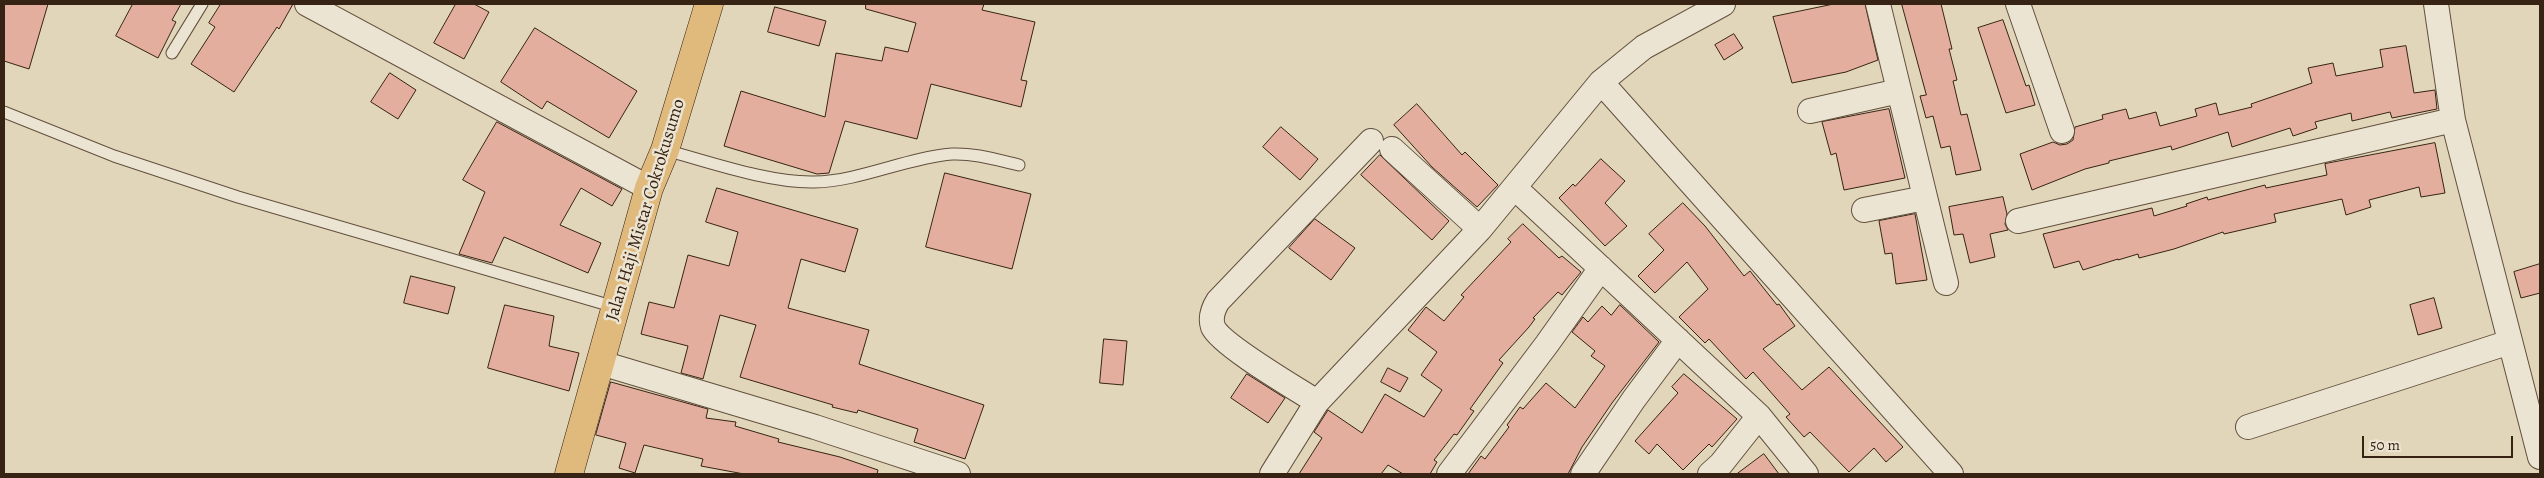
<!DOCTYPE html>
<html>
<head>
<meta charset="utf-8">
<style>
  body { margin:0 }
  #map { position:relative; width:2544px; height:478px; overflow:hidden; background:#e1d5ba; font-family:Alegreya,serif }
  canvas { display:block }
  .frame { position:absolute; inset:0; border:5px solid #372313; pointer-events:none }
  .scale { position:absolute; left:2362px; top:436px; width:151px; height:22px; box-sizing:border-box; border:2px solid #372313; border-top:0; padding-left:6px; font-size:15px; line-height:18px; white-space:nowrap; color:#372313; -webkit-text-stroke:4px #ece4d2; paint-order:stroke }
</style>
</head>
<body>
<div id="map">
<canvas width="2544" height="478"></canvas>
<div class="frame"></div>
<div class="scale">50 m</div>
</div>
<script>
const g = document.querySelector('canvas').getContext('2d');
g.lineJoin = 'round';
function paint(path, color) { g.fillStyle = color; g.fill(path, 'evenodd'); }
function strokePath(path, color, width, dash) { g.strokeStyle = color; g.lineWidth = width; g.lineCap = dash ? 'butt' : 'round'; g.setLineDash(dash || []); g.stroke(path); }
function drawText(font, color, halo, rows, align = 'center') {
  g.font = font + ' Alegreya,serif'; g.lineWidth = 5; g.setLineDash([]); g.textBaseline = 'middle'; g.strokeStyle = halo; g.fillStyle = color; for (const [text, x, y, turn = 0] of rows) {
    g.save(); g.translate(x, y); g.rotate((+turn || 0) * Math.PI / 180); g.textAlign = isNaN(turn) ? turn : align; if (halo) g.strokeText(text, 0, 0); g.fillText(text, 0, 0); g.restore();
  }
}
const building = new Path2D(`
  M4,4H48L29,69L4,61Z
  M133,4H181L172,20L176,22L158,58L116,36Z
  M221,4H293L279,29L277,27L234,92L191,64L215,27L209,23Z
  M456,4H474L489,12L464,59L434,43Z
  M866,4H984L982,10L1035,22L1021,80L1027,81L1021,107L931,84L917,139L845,121L829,173L817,174L724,146L741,91L825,117L836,53L882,61L885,47L908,52L916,23L866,9Z
  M1834,4H1865L1878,60L1846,72L1792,83L1773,17Z
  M1902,4H1941L1952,49H1949L1957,80L1953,81L1961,115L1967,114L1981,170L1956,175L1950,146L1941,148L1933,116L1926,118L1920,96L1926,95Z
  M775,7L826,21L819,46L768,32Z
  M2003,20L2026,86L2029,85L2035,105L2006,113L1978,28Z
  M535,28L637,91L609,138L547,101L542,109L501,82Z
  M1734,34L1743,48L1724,60L1715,45Z
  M2406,46L2414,93L2435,90L2437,109L2392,118L2390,112L2352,121L2351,113L2315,122L2317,128L2293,136L2290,128L2232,147L2228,132L2172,150L2171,146L2109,161V163L2085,169L2032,190L2020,154L2053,142L2060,145L2067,144L2073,140L2075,127L2103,119L2102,115L2126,109L2129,119L2156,112L2160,126L2197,116L2195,109L2216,103L2219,115L2252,107L2251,104L2312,83L2308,68L2333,63L2336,76L2383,67L2380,50Z
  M390,73L416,90L398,119L371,102Z
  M1417,104L1462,155L1465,152L1498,185L1477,207L1432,167L1394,125Z
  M1889,109L1905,178L1844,190L1836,153L1831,155L1822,122Z
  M497,122L622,189L612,206L581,188L560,225L601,243L588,273L504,237L492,263L459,254L485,192L463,180Z
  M1281,127L1318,159L1300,180L1263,147Z
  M2435,143L2445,193L2421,197L2419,187L2369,200L2371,207L2346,215L2342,199L2274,214L2276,222L2224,234L2223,232L2174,249L2139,258L2138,254L2118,260V259L2083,270L2079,261L2054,268L2043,234L2152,208L2154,216L2187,206L2186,204L2207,197L2208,200L2265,185L2266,188L2327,175L2325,164Z
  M1380,155L1449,221L1432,240L1361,175Z
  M1601,159L1625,181L1605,203L1627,226L1605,246L1559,198L1573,184L1575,186Z
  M945,173L1031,194L1012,269L926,247Z
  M717,188L858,229L845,272L801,259L788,308L869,330L859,364L984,405L965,459L914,442L918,429L858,410L857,413L832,407L833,405L740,377L756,325L720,315L703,379L681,373L688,346L641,334L649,302L674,308L688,255L729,266L738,232L706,222Z
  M2003,197L2007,214L2005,224L2008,230L1990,234L1995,257L1970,263L1963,234L1954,235L1949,207Z
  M1683,203L1705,226L1744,276L1750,271L1777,305L1779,304L1795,326L1763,349L1802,390L1829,367L1903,447L1886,462L1874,448L1849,472L1810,432L1804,437L1786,417L1790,414L1753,372L1746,379L1709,339L1705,343L1679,317L1708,289L1687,262L1655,293L1638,276L1664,250L1649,234Z
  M1915,214L1927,280L1896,284L1892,253L1885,254L1879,221Z
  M1315,219L1355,248L1331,280L1289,248Z
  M1523,224L1559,258L1562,256L1581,272L1562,295L1558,292L1533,318L1535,319L1529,327L1499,360L1503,363L1470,409L1474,411L1457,435L1454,434L1434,460L1437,462L1430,474H1403L1388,465L1381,474H1299L1322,438L1314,432L1328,410L1362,433L1385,394L1424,417L1442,390L1421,375L1437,352L1408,330L1426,307L1444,321L1464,297L1461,295L1511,242L1508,239Z
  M2540,264V293L2521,298L2514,272Z
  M411,276L455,287L448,314L404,303Z
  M2434,298L2442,328L2418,335L2410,305Z
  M505,305L554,316L549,346L579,353L569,391L488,368Z
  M1620,305L1659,342L1612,403L1582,447L1568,474H1468L1481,456L1485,459L1509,427L1507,425L1520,407L1523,409L1546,383L1575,408L1605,366L1591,356L1595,351L1572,332L1583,317L1588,322L1602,306L1611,315Z
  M1104,339L1127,341L1123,385L1100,383Z
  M1388,368L1408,378L1400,392L1381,382Z
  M1247,374L1285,398L1268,423L1231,398Z
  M1684,374L1737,419L1712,447L1709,444L1683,470L1657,444L1649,454L1635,441L1678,393L1672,387Z
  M611,382L708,409L706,418L736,422L735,426L779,439L778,442L840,457L878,470L877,474H744L701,466L703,459L644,445L635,473L619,468L626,443L596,435Z
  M1764,454L1779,474H1737Z`);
paint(building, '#e3ae9e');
strokePath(building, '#372313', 1);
const service = new Path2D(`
  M172,53L202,4
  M4,112L114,156L238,197L615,307
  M665,150C710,162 769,183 814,182C861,181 905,158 952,154C975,153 997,160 1019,165`);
const minor = new Path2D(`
  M307,4L649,188
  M1878,4L1946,283
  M2018,4L2062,131
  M2436,4L2453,120L2540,457
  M1601,82L1951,474
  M1810,111L1899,91
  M1392,149L1480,229
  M1515,188L1759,416L1806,474
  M1864,210L1925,198
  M2018,221L2453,120
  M601,363L815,427L958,474
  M1317,402C1297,389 1221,345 1213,327C1210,318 1213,309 1218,301L1371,141
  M2248,427L2510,342
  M1272,474L1317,402L1480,229L1601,82L1644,47L1723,4
  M1449,474L1547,344L1601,268
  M1583,474L1634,399L1678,340
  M1710,474L1721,464L1759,416`);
const primary = new Path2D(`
  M569,474L649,188L665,150L709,4`);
strokePath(service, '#62503d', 13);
strokePath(minor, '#62503d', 26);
strokePath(primary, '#372313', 29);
strokePath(service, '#ece4d2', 11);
strokePath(minor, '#ece4d2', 24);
strokePath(primary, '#e0ba7d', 28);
drawText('18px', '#372313', '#ece4d2', [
  ["Jalan Haji Mistar Cokrokusumo",646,210,-73]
]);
</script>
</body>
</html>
